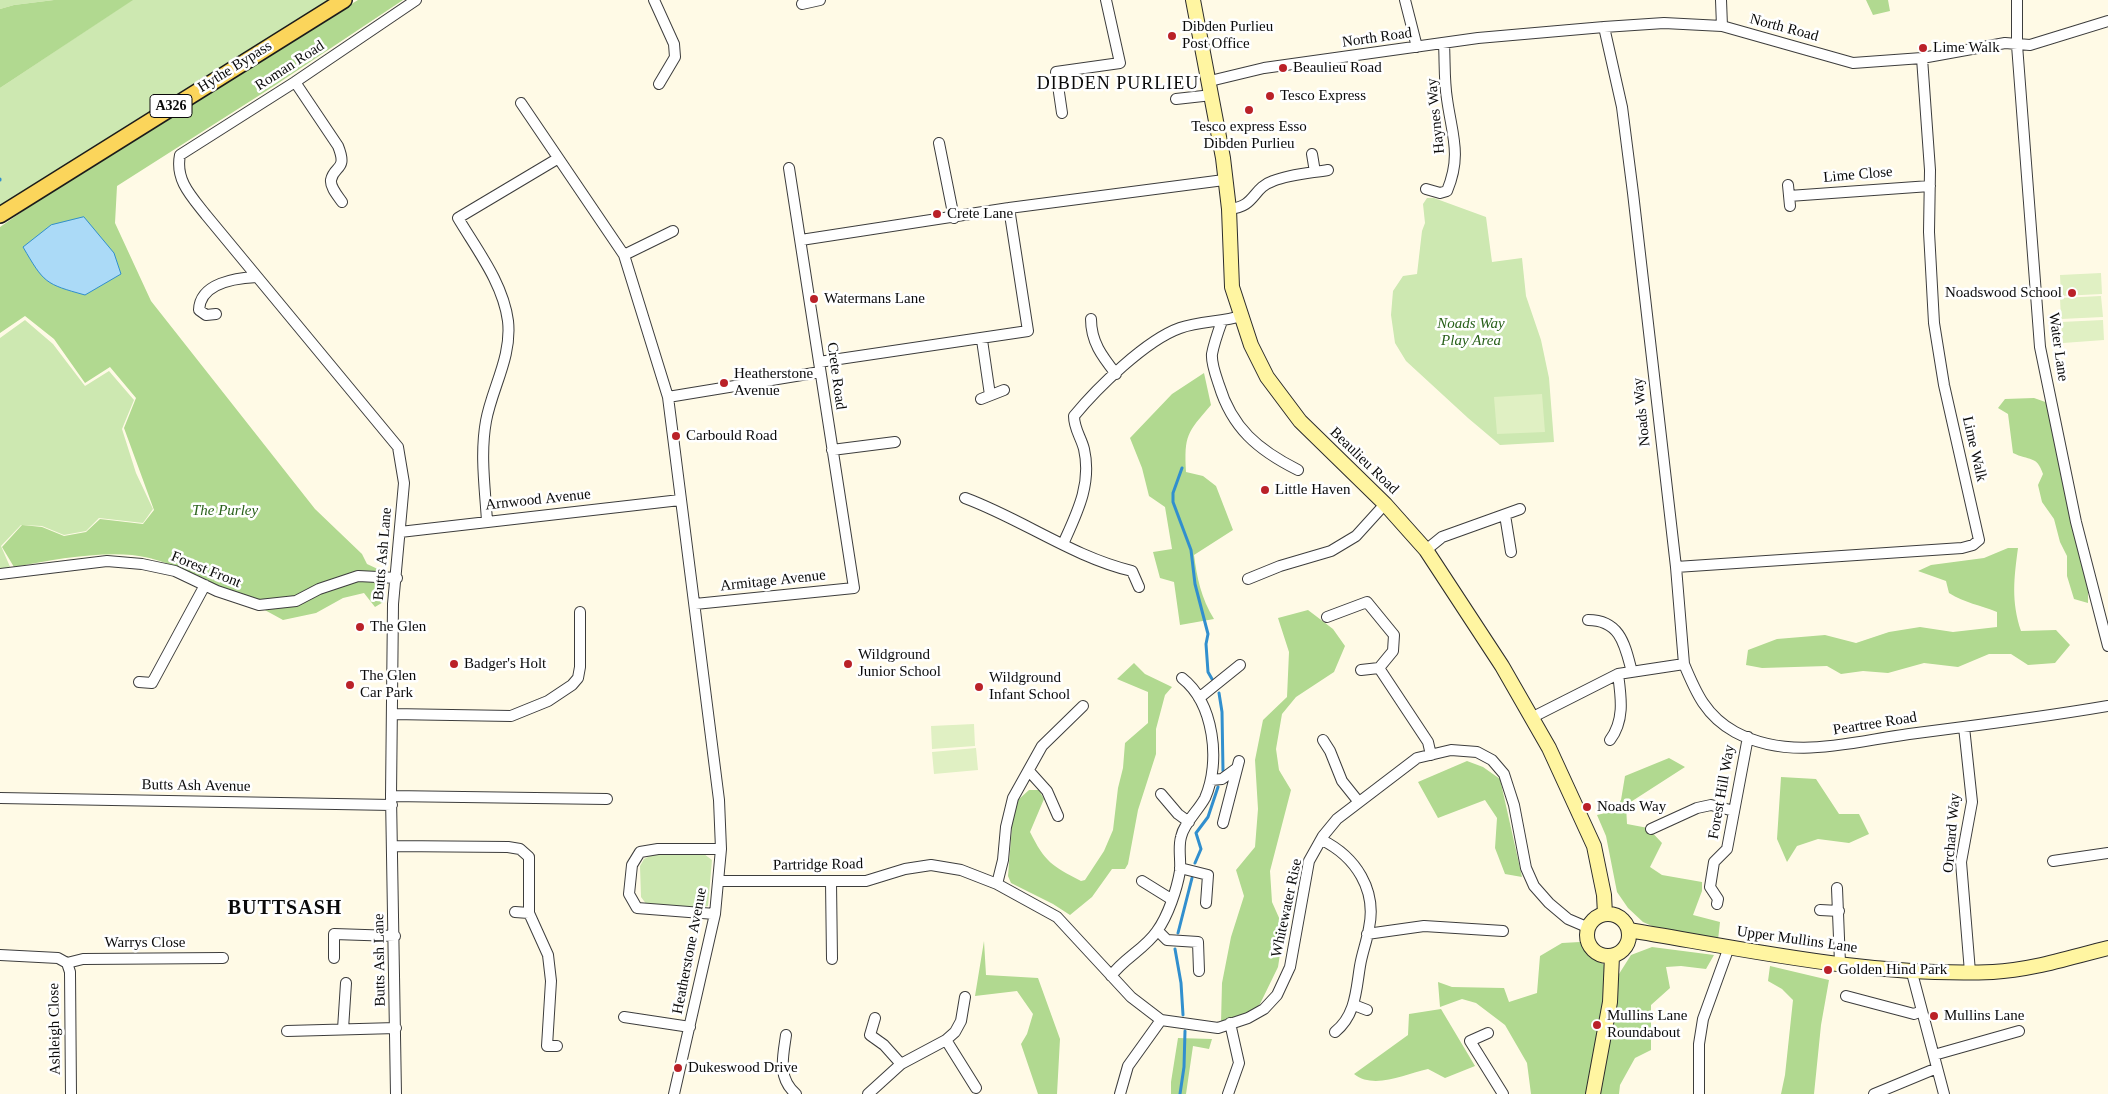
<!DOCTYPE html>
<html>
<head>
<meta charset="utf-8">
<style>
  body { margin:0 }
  canvas { display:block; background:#fffae6 }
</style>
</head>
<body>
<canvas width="2108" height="1094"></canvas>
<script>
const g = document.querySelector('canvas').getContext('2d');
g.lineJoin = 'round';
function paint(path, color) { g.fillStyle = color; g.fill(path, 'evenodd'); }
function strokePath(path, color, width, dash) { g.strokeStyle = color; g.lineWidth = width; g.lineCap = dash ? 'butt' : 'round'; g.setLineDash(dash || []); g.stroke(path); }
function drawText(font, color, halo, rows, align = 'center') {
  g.font = font + ' "Times New Roman",serif'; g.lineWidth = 5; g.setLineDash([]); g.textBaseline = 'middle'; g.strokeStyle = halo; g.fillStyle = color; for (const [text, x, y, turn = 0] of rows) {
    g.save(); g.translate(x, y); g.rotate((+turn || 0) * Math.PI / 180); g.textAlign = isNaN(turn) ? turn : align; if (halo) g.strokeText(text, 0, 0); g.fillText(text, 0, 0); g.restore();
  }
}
paint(new Path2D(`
  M0,0H54L14,5L0,9Z
  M132,0H338L0,212V88Z
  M1427,198H1434L1486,217L1492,262L1522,258L1526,296L1541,340L1549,378L1554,442L1500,445L1468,418L1406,361L1395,343L1391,315L1393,291L1403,276L1417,274L1422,231L1425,223L1423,204Z
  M25,320L53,344L85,386L109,371L134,400L122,429L136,473L153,509L143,523L99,518L86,531L64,535L42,526L21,525L1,546L11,569L0,571V338Z
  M704,854L712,860L708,906L699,908L647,905L641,897L640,866L644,859L652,855Z`), '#cde8b1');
paint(new Path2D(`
  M54,0H133L0,88V9L14,5Z
  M358,0H403L274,86L117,186L115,223L151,301L315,509L362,554L367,564L382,571L385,601L375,607L364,593L343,598L316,613L283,620C244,599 176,559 132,555C94,552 52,560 14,567L2,547L22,525L42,527L64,536L86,532L100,519L143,524L154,510L124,428L136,398L110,367L85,383L54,339L25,316L0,333V227L101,157Z
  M1866,0H1888L1890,11L1873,15Z
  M1204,373L1211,405C1187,433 1184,435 1186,472L1203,476L1216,486L1233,530L1194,555C1197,578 1201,598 1214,619L1180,625L1174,582L1160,578L1153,552L1172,549L1165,507L1149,496L1142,468L1130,438L1172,394Z
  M2034,398L2054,405L2088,582V603L2074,599L2067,576V556L2060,542L2054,519L2042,502L2038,485L2043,474C2037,455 2029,461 2013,453L2008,414L1998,408L2005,399Z
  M2008,548H2018C2014,578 2011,601 2021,631L2056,630L2070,645L2055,663L2028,665L2011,654H1989L1958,667L1924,663L1888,673L1863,671L1841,674L1827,666L1762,668L1746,665L1748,650L1777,639L1825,635L1856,643L1889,632L1920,627L1953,632L1997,627V612C1980,605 1965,603 1949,593L1946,581L1918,571L1931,565L1984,558Z
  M1308,610L1333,629L1345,646L1334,672L1296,697L1282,714L1276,749L1279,770L1291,790L1270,871L1272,902L1284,929L1278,967L1260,1004L1241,1021L1221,1023L1222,983L1231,937L1244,896L1236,870L1255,847L1258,809L1255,760L1263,720L1287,697L1289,652L1278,618Z
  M1134,663L1145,674L1172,687L1165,695L1156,729V754L1138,810L1128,864L1125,869H1112L1092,897L1070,915L1053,904L1011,883L1008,876L1013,814L1018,800L1029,790H1039L1044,799L1030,832C1045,862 1052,866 1081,881L1085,880L1104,851L1113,830L1118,788L1123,768L1125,743L1148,723V692L1117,679Z
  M1669,758L1685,767L1626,805L1627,824L1648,828L1662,843L1650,867L1662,875L1702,882V891L1693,915L1720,922L1718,940L1663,931L1643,922L1628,908L1617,892L1606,836L1597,815L1614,811L1621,800L1625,776Z
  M1467,761L1483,767L1500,779L1522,877L1505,874L1495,848L1497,818L1485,800L1438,818L1418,782Z
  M1781,777L1816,779L1839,814H1859L1869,834L1849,843L1818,839L1797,846L1787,862L1777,839Z
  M984,941L986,975L1038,978L1060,1039L1057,1094H1038L1021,1044L1027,1034L1033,1014L1017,991L975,996Z
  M1580,942L1591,958L1605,965L1602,1008L1587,1094H1531L1527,1063L1505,1025L1476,1003L1462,999L1440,1007L1438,982L1452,987L1504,988L1509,1002L1537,993L1540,956L1562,943Z
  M1652,947L1714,955L1706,969L1681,966L1666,967L1670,988L1651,1005V1050L1635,1058L1620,1085L1619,1094H1600L1619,974L1631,955Z
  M1770,966L1829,980L1821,1025L1814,1094H1781L1785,1075L1793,1000L1782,989L1768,981Z
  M1441,1009L1475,1066L1445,1078L1428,1069C1405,1074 1374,1090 1354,1074L1408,1035L1409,1014Z
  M1178,1038L1212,1039L1209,1049L1193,1046L1186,1094H1171V1082Z`), '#b1d990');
paint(new Path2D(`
  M2101,273L2102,294L2061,296L2060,275Z
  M2101,296L2103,317L2061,319L2060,298Z
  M2103,320L2104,340L2063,343L2061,322Z
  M1542,394L1545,432L1497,434L1494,397Z
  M974,724L975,746L932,749L931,726Z
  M976,748L978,770L934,774L932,752Z`), '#e0f0c3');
const water = new Path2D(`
  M84,217L114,253L121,274L85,295C45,284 44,283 23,247L51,225Z`);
paint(water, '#abdaf7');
strokePath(water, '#318fce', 1);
strokePath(new Path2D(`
  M0,179V180
  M1182,468L1173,493V502L1191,550L1195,584L1208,634L1206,644L1208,672L1212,679
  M1219,693L1222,712L1223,771
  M1195,863L1201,849L1196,833L1208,817L1218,787
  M1178,933L1192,878
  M1175,949L1181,983L1183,1015
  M1180,1094L1184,1067L1185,1031`), '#318fce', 3);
const street = new Path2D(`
  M654,0L674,44L675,57L659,84
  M1405,0L1417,47
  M1721,0L1722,26
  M2017,0V45L2040,347L2076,522L2108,646
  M802,4L820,0
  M1210,81L1264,68L1478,38L1604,27L1664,23L1722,26L1853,63L1922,58L2005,43L2030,45L2108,21
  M295,82L338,146C348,171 334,165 331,180C330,187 338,196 342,202
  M1176,99L1212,95
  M521,103L624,255L668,397L719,800L721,849L715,914L674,1094
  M1062,113L1056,72L1120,63L1106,0
  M939,143L954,218
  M1312,154L1315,172
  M1788,185L1790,206
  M1426,189L1440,193L1447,191C1462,155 1452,135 1447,99C1444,81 1445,62 1444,44
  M1789,196L1930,186
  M1229,209C1256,207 1252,188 1273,181C1290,174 1310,173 1328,170
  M801,240L1009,208L1224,180
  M624,255L673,231
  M216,314L206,315L199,310C200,283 236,278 257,277
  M1091,319C1091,342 1102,356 1116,374
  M1222,321C1218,332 1214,343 1212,354C1211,363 1216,376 1219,385C1232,428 1258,450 1298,470
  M982,340L990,395
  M819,362L1028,331L1009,208
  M668,397L820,372
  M981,399L1004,390
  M832,450L895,442
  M965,498C1022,519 1073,557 1132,571L1139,587
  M1505,515L1511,552
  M487,521C485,488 480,454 486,421C492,388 512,357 508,321C503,283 477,250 458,218L557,159
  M400,532L680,500
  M1063,544C1077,513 1092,484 1084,449C1081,437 1074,429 1074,416C1097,388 1146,340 1180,328C1200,321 1222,322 1241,316
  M1426,550L1442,537L1520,509
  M1676,567L1962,548L1973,545L1979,540L1944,385L1934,323L1929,232L1930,170L1922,58
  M0,574L107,561L142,564L175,571L217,591L259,605L296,601L319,589L358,576L397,578
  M1248,579L1280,566L1331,551L1356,536L1385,504
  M695,604L854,588L789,168
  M1327,617L1367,602L1394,635L1393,651L1379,668L1428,742L1431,755
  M1588,620C1621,620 1625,646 1632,672
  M1684,664C1696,693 1706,716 1735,732C1793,763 1856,740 1917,733C1981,725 2044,717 2108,706
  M1361,670L1379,668
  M139,682L152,683L205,585
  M1199,698L1240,665
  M392,714L511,716L548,701L572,685L578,678L580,667V612
  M1533,717L1618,674L1684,664L1676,567L1633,193L1622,107L1604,27
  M1964,727L1972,802L1961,862L1970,972
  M1323,740L1330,751L1342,781L1358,801
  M1610,740C1625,720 1621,697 1618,674
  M1029,771L1047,791L1058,816
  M1211,780L1222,779L1237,768
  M1161,794L1178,814L1189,822
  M391,796L607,799
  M0,798L392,805
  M1223,823L1239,761
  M1651,829L1697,808L1711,805L1734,811
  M1322,840C1356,857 1377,890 1369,928C1367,941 1362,953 1360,966C1356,990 1356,1015 1335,1032
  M393,846L508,847L520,849L529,857V913L548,955L551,981L547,1046H557
  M2053,861L2108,853
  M1180,868L1208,875L1206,903
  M720,881H866L905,869L931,865L961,870L997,884L1057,917L1131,997L1161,1020L1218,1028L1248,1018L1264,1009L1277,995L1290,967L1309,861L1323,836L1337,819L1417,758L1451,750L1477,752L1492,760L1504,774L1514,805L1526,868L1534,886L1549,903L1568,919L1589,928
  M1142,881L1171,899
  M831,882L832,959
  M997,884L1003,860L1006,827L1013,798L1042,746L1083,706
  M1837,888L1840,963
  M1717,904L1718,899L1710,887L1714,862L1727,849L1748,737
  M1820,910L1839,911
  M515,912L529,913
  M715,914L637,908L629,894L632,865L640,852L658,849H721
  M1158,931L1167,940L1198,942L1199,971
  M1367,934L1424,926L1503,931
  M0,955L58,958L67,963
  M334,958V934L395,936
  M67,963L83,959L223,958
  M67,963L70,972L71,1094
  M1912,973L1944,1094
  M1111,976C1124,958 1145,949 1157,931C1168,916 1177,889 1180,871C1181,859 1178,848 1181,837C1184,823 1198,811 1205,798C1221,762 1214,703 1182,678
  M1846,996L1914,1014L1922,1011
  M1354,1005L1367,1010
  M624,1017L690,1027
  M875,1018L870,1035L884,1045L901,1064
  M343,1029L346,983
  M287,1031L396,1028
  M1488,1033L1470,1041L1503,1094
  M786,1035C783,1057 777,1078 796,1094
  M946,1040L976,1088
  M1934,1055L2019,1031
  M396,1094L391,796L393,604L404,483L398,447L206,215C191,196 175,180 180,155L295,82L416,0
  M868,1094L901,1064L946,1040L955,1032L961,1021L965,997
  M1120,1094L1128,1066L1161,1020
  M1228,1094L1239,1063L1230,1023
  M1699,1094V1044L1703,1019L1729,947
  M1874,1094L1937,1068`);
const secondary = new Path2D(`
  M1193,0L1223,158L1229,209L1232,287L1251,345L1267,377L1300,421L1385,504L1426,550L1502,666L1549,748L1594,846L1604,895L1605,914
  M1587 935a21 21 0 1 1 42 0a21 21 0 1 1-42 0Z
  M1629,930C1749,950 1871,977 1993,972C2032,970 2071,957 2108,948
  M1593,1094L1610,1002L1612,956`);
const primary = new Path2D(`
  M0,215L344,0`);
strokePath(street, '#3d3d3d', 12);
strokePath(secondary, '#2c2c2c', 16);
strokePath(primary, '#1b1b1b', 18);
strokePath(street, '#fff', 10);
strokePath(secondary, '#fff5a1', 14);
strokePath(primary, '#fbd55b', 15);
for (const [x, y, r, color] of [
  [1172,36,5,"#ba2128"],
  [1923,48,5,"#ba2128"],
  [1283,68,5,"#ba2128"],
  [1270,96,5,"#ba2128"],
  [1249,110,5,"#ba2128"],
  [937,214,5,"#ba2128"],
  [2072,293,5,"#ba2128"],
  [814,299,5,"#ba2128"],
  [724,383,5,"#ba2128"],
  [676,436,5,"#ba2128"],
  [1265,490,5,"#ba2128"],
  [360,627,5,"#ba2128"],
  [454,664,5,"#ba2128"],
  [848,664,5,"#ba2128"],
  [350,685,5,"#ba2128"],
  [979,687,5,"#ba2128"],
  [1587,807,5,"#ba2128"],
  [1828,970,5,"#ba2128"],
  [1934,1016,5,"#ba2128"],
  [1597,1025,5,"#ba2128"],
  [678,1068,5,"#ba2128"]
]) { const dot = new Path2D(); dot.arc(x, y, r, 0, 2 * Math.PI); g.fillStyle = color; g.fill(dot); strokePath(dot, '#fff', 2); }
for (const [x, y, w] of [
  [171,106,42]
]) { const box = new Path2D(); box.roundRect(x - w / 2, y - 11.5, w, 23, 4); g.fillStyle = '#fff'; g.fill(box); strokePath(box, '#0a0a0a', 1); }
drawText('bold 14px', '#0a0a0a', null, [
  ["A326",171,106]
]);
drawText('15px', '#0a0a0a', '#fff', [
  ["Dibden Purlieu",1182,27],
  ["Post Office",1182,44],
  ["Lime Walk",1933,48],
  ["Beaulieu Road",1293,68],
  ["Tesco Express",1280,96],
  ["Tesco express Esso",1249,127,"center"],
  ["Dibden Purlieu",1249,144,"center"],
  ["Crete Lane",947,214],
  ["Noadswood School",2062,293,"right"],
  ["Watermans Lane",824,299],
  ["Heatherstone",734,374],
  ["Avenue",734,391],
  ["Carbould Road",686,436],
  ["Little Haven",1275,490],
  ["The Glen",370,627],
  ["Wildground",858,655],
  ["Junior School",858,672],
  ["Badger's Holt",464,664],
  ["The Glen",360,676],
  ["Car Park",360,693],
  ["Wildground",989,678],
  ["Infant School",989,695],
  ["Noads Way",1597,807],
  ["Golden Hind Park",1838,970],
  ["Mullins Lane",1607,1016],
  ["Roundabout",1607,1033],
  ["Mullins Lane",1944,1016],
  ["Dukeswood Drive",688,1068]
], 'left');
drawText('15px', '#0a0a0a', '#fff', [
  ["North Road",1784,28,15],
  ["North Road",1377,38,-8],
  ["Roman Road",290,66,-33],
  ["Hythe Bypass",235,67,-32],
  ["Haynes Way",1436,116,-96],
  ["Lime Close",1858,175,-5],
  ["Water Lane",2058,347,82],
  ["Crete Road",836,376,82],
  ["Noads Way",1642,412,-96],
  ["Lime Walk",1974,449,77],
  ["Beaulieu Road",1364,461,44],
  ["Arnwood Avenue",538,500,-6],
  ["Butts Ash Lane",383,554,-85],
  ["Forest Front",206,570,22],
  ["Armitage Avenue",773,581,-6],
  ["Peartree Road",1875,724,-9],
  ["Butts Ash Avenue",196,786,1],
  ["Forest Hill Way",1722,792,-80],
  ["Orchard Way",1952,833,-85],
  ["Partridge Road",818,865,-1],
  ["Whitewater Rise",1287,908,-78],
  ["Upper Mullins Lane",1797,940,8],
  ["Warrys Close",145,943],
  ["Heatherstone Avenue",690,951,-79],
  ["Butts Ash Lane",380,960,-91],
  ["Ashleigh Close",55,1029,-91]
]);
drawText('italic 15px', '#29611b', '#fff', [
  ["Noads Way",1471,324],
  ["Play Area",1471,341],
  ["The Purley",225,511]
]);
g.letterSpacing = '1px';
drawText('18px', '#0a0a0a', '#fff', [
  ["DIBDEN PURLIEU",1118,84]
]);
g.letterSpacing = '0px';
g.letterSpacing = '1px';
drawText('bold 20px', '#0a0a0a', '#fff', [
  ["BUTTSASH",285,909]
]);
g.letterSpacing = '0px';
</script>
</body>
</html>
